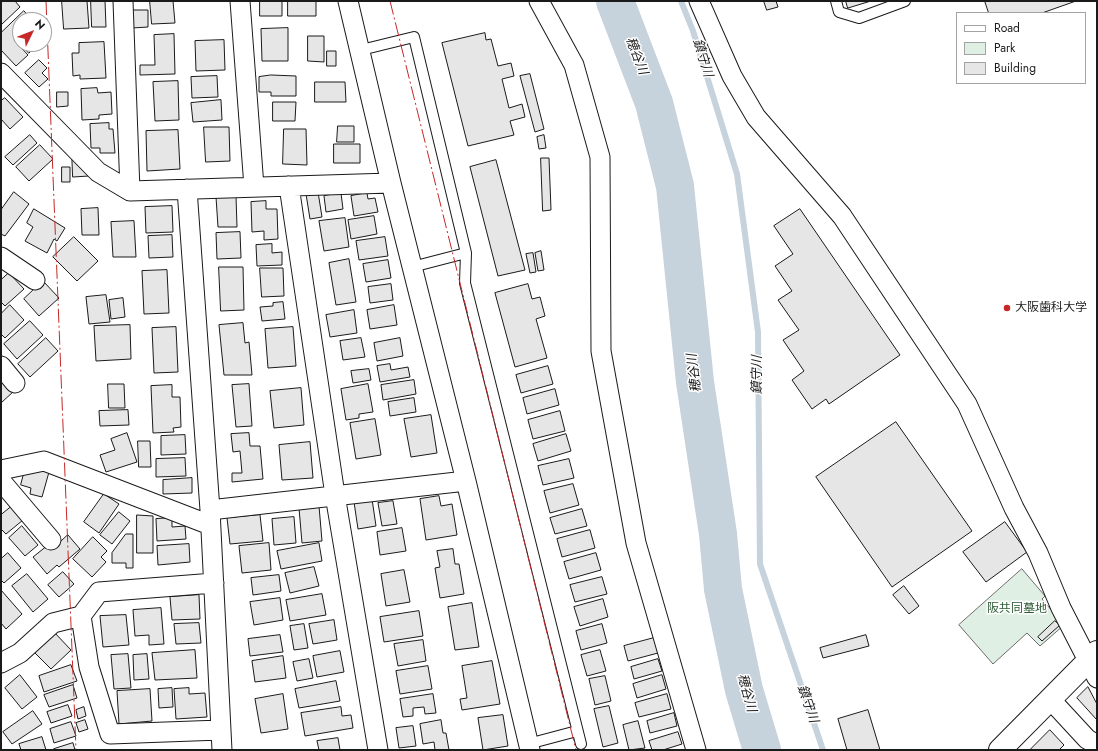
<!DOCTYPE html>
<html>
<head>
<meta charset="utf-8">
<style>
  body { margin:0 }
  #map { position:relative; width:1098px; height:751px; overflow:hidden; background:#fff; font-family:Jost,sans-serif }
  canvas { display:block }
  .frame { position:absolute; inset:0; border:2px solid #1a1a1a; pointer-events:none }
  .legend { position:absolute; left:956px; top:12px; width:130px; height:72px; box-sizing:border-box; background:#fff; border:1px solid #a3a3a3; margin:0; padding:5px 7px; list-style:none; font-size:12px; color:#1a1a1a }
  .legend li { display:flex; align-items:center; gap:8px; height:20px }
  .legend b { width:20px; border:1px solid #a3a3a3 }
  .north { position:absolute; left:12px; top:12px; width:40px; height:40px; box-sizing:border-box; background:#fff; border:1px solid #a3a3a3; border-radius:50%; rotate:47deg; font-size:11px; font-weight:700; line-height:16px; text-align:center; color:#1a1a1a }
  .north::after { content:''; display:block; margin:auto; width:14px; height:18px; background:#c62828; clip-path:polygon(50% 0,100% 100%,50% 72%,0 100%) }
</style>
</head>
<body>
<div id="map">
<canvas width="1098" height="751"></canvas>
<div class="frame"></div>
<ul class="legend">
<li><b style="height:5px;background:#fff"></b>Road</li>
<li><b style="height:11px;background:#e0efe3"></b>Park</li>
<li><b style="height:11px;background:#e6e6e6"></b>Building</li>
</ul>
<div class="north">N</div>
</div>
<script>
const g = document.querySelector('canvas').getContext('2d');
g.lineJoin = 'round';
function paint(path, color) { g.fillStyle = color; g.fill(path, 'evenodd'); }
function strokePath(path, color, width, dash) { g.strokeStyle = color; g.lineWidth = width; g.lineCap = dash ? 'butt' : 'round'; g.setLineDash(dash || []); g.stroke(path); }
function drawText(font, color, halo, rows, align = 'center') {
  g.font = font + ' Jost,"Noto Sans JP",sans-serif'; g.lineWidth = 3; g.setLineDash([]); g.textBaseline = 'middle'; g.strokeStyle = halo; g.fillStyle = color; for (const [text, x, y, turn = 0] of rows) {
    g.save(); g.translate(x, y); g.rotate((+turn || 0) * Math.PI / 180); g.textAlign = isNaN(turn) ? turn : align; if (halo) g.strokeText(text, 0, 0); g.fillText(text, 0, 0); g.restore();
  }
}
const green = new Path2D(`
  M1022,569L1045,596L1042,599L1064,625L1040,646L1027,633L993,664L959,625Z`);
paint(green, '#e0efe3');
strokePath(green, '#6a6a6a', 1);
strokePath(new Path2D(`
  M681,1L693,31L737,174L758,332L760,564L823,750`), '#c6d2dc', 6);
strokePath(new Path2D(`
  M615,1L654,103L675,186L695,382L718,534L723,589L744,690L762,750`), '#c6d2dc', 38);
const building = new Path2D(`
  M2,1H15L20,7L1,25Z
  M62,1H87L89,28L64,29Z
  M91,1H105L106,27H92Z
  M150,1H173L175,23L152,24Z
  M260,1H282V16H260Z
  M288,1H316V16H288Z
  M764,1H776L778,7L767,10Z
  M846,1H871L848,8Z
  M985,1H1076L1042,13H989Z
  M132,10H148V27L132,28Z
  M24,11L32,20H20V34L14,40L28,55L16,66L1,50V33Z
  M288,28V61H262L261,29Z
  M485,33L486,40L491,39L498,66L511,63L514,76L502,79L509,108L522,104L525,117L510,121L514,135L468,146L442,43Z
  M174,34L175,74L140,75V65H155L154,35Z
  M308,36H324V62L308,61Z
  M224,40L225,70L196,71L195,41Z
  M104,42L106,78L80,79V75L73,76L72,53H79V43Z
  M21,44H38L29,53Z
  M327,51H336V66H327Z
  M39,60L47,68L42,73L48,79L39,87L25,73Z
  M530,74L544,129L535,132L520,76Z
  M271,75L296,76V96H271V92H259V77Z
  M217,76L218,97L192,98L191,77Z
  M178,81L179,120L155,121L153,82Z
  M315,82H345L346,102H315Z
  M97,88L98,93L111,92L112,114L99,115V119L82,120L81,89Z
  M57,92H68V106L57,107Z
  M5,98L23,117L10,129L1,119V101Z
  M221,100L222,120L193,122L191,103Z
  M273,102H296L295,121H273Z
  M109,123V129H113L115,153H100V148H91L90,124Z
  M338,126H354V142H337Z
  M204,127H229L230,161L206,162Z
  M284,129H306L307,165L283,164Z
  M178,130L180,169L147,171L146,131Z
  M30,135L37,143L13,165L5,157Z
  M544,135L546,148L539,149L537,137Z
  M334,144H360V163H334Z
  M40,145L53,159L29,181L16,167Z
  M72,155L89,176L73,177Z
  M541,158H549L551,210L543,211Z
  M496,160L525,270L498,276L470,167Z
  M62,167H70V182H62Z
  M14,192L29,204L5,236L1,234V210Z
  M318,192L322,217L310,219L306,194Z
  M341,193L343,209L326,212L324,196Z
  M367,193L368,199L375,198L378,212L354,216L351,196Z
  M236,196L237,227H218L216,197Z
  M266,201V209H277L278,239L264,240V231L252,232L251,202Z
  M172,206L173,232L146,233L145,207Z
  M98,208L99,235H82L81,209Z
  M34,209L65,228L57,241L54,239L47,253L25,241L33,227L27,223Z
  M800,209L900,355L829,404L826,399L812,409L792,380L804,371L783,340L799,330L778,300L792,291L775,266L793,254L774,226Z
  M374,216L377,234L351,239L348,220Z
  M345,218L349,247L324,251L319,221Z
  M134,221L136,257H113L111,222Z
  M240,232L241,258L217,259L216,233Z
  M172,235L173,257L149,258L148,236Z
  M74,237L98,261L77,281L53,257Z
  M385,237L388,256L359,260L356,241Z
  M272,244V253L282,252V265L257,266L256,245Z
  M541,251L544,270L538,271L535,253Z
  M533,253L536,272L530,273L526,254Z
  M349,259L356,302L336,305L329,263Z
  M388,260L391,278L366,282L363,264Z
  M219,267H243L244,310L221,311Z
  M260,268H283L284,296L262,297Z
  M167,270L169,313L144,314L142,271Z
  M9,273L24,289L5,306L1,302V280Z
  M43,281L59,298L39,316L24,299Z
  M391,284L393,300L370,303L368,287Z
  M528,284L532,299L540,297L545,316L536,319L547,358L515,367L495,293Z
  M106,295L110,322L89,324L86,297Z
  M123,298L125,317L111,319L109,300Z
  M283,302L285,319L262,321L260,307L273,306V303Z
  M10,305L24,320L5,338L1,334V314Z
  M394,305L397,325L370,329L367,310Z
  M354,310L357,333L330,337L326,315Z
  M30,321L43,335L17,359L4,344Z
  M243,323L245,343L249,342L252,375H224L219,325Z
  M130,325L131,359L96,361L94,326Z
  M176,327L178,372L154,373L152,328Z
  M293,327L296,366L268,368L265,329Z
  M46,338L58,351L30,377L18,364Z
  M361,338L365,357L343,360L340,341Z
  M400,338L403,356L377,361L374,343Z
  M390,364L391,370L408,367L410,377L380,382L377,366Z
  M548,366L553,384L521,393L516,375Z
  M369,369L371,380L353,383L351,371Z
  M1,377L14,391L1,403Z
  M414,380L416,394L383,400L381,385Z
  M108,384H124L125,408H109Z
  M249,384L252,426L236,427L232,385Z
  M368,384L373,412L359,414V418L346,420L341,389Z
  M172,385V397H180L181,427L173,428L174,432L153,433L151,386Z
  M301,388L304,425L274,428L270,391Z
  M555,389L559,405L527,414L523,398Z
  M414,398L416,412L390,416L388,402Z
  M128,410L129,425L100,426L99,411Z
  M560,411L565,431L533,439L528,420Z
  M431,415L437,453L411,457L404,419Z
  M375,419L381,455L356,459L350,423Z
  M896,422L972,531L892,587L816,477Z
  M127,433L137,462L106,472L100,455L115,450L111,439Z
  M249,433L250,446H260L263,479L232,482V473H242L240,451L233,452L231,434Z
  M566,434L571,451L538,461L533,444Z
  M185,435L186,454L161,455V436Z
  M138,441H150L151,467H139Z
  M310,442L313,478L282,480L279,445Z
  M185,458L186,476L156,477V459Z
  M569,459L574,478L543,485L538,466Z
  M26,466L49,472L42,497L30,494L31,488L21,485Z
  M192,478V493L163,494V480Z
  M573,484L579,505L550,513L544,491Z
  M104,494L119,504L99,533L84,522Z
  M439,496L441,506L452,504L457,535L426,540L420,499Z
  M372,499L376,526L358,529L354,502Z
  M393,501L397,524L382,526L378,503Z
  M319,506L322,541L302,543L299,508Z
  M11,507L23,520L6,534L2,530L1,532V515Z
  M582,509L587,526L555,534L550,518Z
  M119,512L130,521L112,544L100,535Z
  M137,515L153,516V553H137Z
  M260,515L263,541L230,544L227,518Z
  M294,517L296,543L274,545L272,519Z
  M172,518V527L185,526L186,539L157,541L156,519Z
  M1005,522L1027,552L986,582L963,552Z
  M22,526L38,545L25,556L9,538Z
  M402,528L406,551L380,555L377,532Z
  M590,530L595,548L562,557L557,539Z
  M126,534H133V568H126V563H112V553Z
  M68,535L80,549L59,567L57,565L47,574L33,557L48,545L52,549Z
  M93,537L107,551L101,557L106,562L92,577L73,559Z
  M269,543L271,570L242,573L239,546Z
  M319,543L322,561L281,569L277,551Z
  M189,544L190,562L158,565L157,546Z
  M453,549L455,564H459L464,594L440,598L435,568L440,567L437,551Z
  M8,553L21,568L4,583L1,580V559Z
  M596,553L601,570L569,579L564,562Z
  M314,567L319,586L290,593L285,573Z
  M404,570L410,602L386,606L381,574Z
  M63,572L74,584L59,597L48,585Z
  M27,574L48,599L33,612L12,586Z
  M279,575L281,591L253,595L251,578Z
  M602,577L607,594L575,602L570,585Z
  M904,586L919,606L909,614L893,595Z
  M1,590L22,614L6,629L1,623Z
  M322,594L326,615L290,621L286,600Z
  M199,595L200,619L172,620L170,597Z
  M280,598L283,620L254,625L250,602Z
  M603,599L608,617L580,626L574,607Z
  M472,603L479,647L455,650L448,607Z
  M161,608L164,644L149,645V635L135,636L133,610Z
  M419,611L423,636L384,642L380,617Z
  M126,615L129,645L103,647L100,616Z
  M334,620L337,640L313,644L309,624Z
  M1055,621L1060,625L1042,641L1038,637Z
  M199,623L201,643L176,644L174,624Z
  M304,624L308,648L294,650L290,626Z
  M602,624L607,643L581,650L576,631Z
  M54,632L71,650L51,669L34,652Z
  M280,635L283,652L250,656L248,639Z
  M866,635L869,646L823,658L820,648Z
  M654,638L658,653L628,661L624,646Z
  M423,640L426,661L398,666L394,644Z
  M195,650L197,678L155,680L152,653Z
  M600,650L606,671L587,676L581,655Z
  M340,651L344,672L317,677L313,656Z
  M128,654L131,688L114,689L111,655Z
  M147,654L149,679L134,680L133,655Z
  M283,656L286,678L255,682L252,661Z
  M309,659L313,678L297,681L293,662Z
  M658,659L662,671L634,679L631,667Z
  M492,661L500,704L462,710L460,699L467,698L462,666Z
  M71,665L77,681L44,692L39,676Z
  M428,666L432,689L400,694L396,671Z
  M20,675L37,697L22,709L5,688Z
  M662,675L666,689L637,698L633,684Z
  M605,676L611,701L595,705L589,679Z
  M336,681L340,701L299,708L295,689Z
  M73,685L77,698L49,707L44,695Z
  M1088,687L1097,704V720L1077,698Z
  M172,688L173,707L159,708L158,689Z
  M189,688V694L205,693L207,717L176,719L174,689Z
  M150,689L152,721L119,724L117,691Z
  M283,694L288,729L261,733L255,699Z
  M433,694L436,713L425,714L424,707L413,708V716L403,717L400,699Z
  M667,694L671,709L639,717L635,703Z
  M68,705L72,716L51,723L47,712Z
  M609,706L618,743L603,747L594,709Z
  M84,707L86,716L78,719L76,710Z
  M341,707L342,716L351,715L353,728L305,736L301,713Z
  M868,710L880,750H847L838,719Z
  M33,711L42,724L12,744L3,732Z
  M674,713L677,726L650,733L647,721Z
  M503,715L508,746L483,750L478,718Z
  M85,720L88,729L79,732L76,723Z
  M441,720L443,733H446L449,750H435L434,742L423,744L420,724Z
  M638,721L645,748L629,750L623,725Z
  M71,722L76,736L54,743L50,729Z
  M413,726L416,746L399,748L396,728Z
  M1050,730L1064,745L1059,750H1030Z
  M678,732L682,744L663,750H652L649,741Z
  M42,737L46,750H21L19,744Z
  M338,738L340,750H319L317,741Z
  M73,743L75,750H55L54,749Z`);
paint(building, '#e6e6e6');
strokePath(building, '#1a1a1a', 1);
const lane = new Path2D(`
  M836,1L839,12L859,18L905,1
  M361,50L414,37L466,253L465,283L581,744
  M412,267L466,253
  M528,744L577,731`);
const street = new Path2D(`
  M123,1L130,191
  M240,1L254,187
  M348,1L391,183L466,481L530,750
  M539,1L574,65L600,157L601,351L636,543L696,750
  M699,1L732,76L756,117L842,216L967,404L1014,508L1038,553L1061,608L1097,678
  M1,73L98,172L130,191L391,183
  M289,186L335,495L378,750
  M187,189L210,510L222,750
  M1,257L35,280
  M1,366L15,383
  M1,470L44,461L210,525
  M1,481L51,540
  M210,510L466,481
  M214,583L99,592L81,616L89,667L110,734L221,730
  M1,663L20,653L53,623L81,616
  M1050,699L1087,739L1097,745`);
const secondary = new Path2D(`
  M1000,750L1097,652`);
strokePath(lane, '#1a1a1a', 12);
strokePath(street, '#1a1a1a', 21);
strokePath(secondary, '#1a1a1a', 24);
strokePath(lane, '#fff', 10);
strokePath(street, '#fff', 19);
strokePath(secondary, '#fff', 22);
strokePath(new Path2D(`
  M46,1L76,750
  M390,1L576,750`), '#c62828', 1, [14, 3, 2, 3]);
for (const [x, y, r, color] of [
  [1007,308,4,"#c62828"]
]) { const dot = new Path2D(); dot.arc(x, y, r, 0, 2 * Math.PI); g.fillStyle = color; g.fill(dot); strokePath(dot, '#fff', 1.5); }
drawText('12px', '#1a1a1a', '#fff', [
  ["大阪歯科大学",1015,308]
], 'left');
drawText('12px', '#2b5a34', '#fff', [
  ["阪共同墓地",1017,609]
]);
drawText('italic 13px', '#1a1a1a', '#fff', [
  ["穂谷川",636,56,69],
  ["鎮守川",702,58,73],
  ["穂谷川",695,373,-97],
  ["鎮守川",758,375,-90],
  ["穂谷川",746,693,75],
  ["鎮守川",807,704,71]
]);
</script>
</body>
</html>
